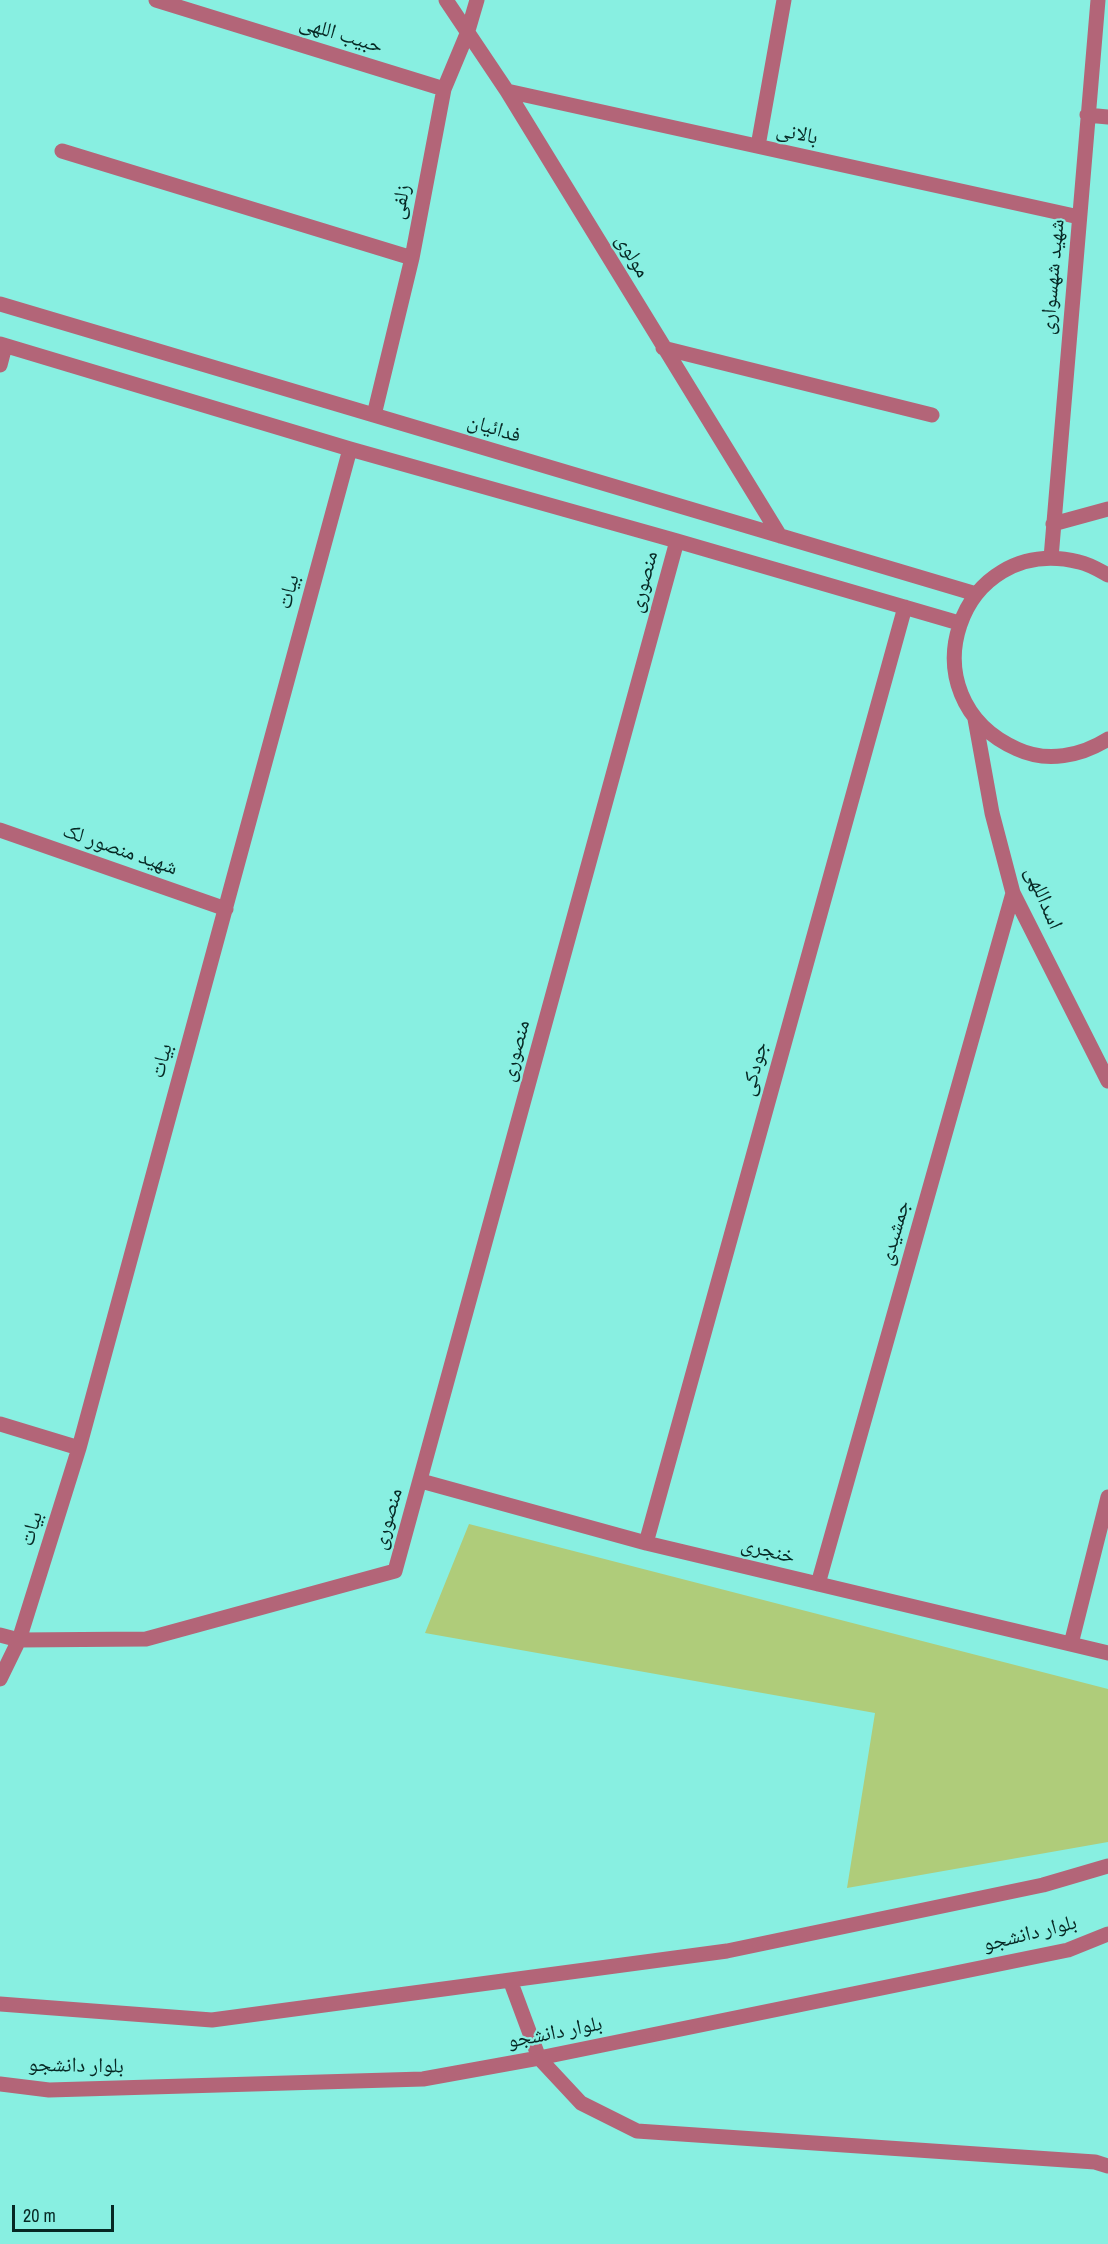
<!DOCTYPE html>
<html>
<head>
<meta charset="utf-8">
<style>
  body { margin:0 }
  #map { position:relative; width:1108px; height:2244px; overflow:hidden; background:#88efe1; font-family:"Archivo Narrow",sans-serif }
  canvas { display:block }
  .scale { position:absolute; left:12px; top:2205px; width:102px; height:27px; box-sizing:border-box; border:3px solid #062824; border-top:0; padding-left:8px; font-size:18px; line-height:21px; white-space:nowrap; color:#062824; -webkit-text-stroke:4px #88efe1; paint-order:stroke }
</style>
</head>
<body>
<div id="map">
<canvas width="1108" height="2244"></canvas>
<div class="scale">20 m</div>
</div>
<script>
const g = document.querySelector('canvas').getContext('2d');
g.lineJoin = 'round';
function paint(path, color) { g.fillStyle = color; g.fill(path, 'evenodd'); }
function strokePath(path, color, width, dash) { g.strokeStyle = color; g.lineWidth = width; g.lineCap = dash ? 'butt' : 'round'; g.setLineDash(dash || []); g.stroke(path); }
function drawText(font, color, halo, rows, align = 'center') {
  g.font = font + ' "Archivo Narrow","Noto Naskh Arabic",sans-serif'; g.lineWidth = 4.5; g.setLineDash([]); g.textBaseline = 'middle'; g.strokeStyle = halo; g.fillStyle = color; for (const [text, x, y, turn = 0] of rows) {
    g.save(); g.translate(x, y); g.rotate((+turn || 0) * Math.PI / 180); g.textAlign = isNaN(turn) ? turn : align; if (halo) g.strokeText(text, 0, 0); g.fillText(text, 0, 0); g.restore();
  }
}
paint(new Path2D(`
  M469,1524L1108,1689V1842L847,1888L875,1713L425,1633Z`), '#afcc7a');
strokePath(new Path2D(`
  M156,0L444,89
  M446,0L507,91L780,536
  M507,91L1079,217
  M1087,115L1108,117
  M758,146L784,0
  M62,151L412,258
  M0,304L976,594
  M0,344L350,449L677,541L959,623
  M663,348L932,415
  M0,365L5,346
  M374,415L412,258L444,89L467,34L477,0
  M1053,524L1108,509
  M1051,558L1098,0
  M1108,575C1099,570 1089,564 1079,562C959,532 902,698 1017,749C1047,763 1081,756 1108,739
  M975,719L992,813L1013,893L1108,1081
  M0,830L226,909
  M0,1424L79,1448
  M421,1481L646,1543L1108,1653
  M646,1543L905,607
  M818,1584L1013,893
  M0,1635L19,1640L146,1639L395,1571L677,541
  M1071,1644L1108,1497
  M0,1679L19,1640L79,1448L350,449
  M510,1980L539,2058L581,2103L637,2131L1095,2162L1108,2166
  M0,2004L212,2020L727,1951L1043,1885L1108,1866
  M0,2084L49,2090L423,2079L539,2058L1068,1950L1108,1934`), '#b36578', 15);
drawText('21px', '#062824', '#88efe1', [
  ["حبیب اللهی",341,35,17],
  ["بالانی",797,134,12],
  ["زلفی",401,202,-79],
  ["مولوی",632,256,59],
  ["شهید شهسواری",1053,277,-85],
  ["فدائیان",494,429,17],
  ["منصوری",644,582,-75],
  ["بیات",289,592,-75],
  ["شهید منصور لک",120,850,19],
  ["اسداللهی",1043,898,67],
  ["منصوری",516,1051,-75],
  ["بیات",162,1061,-75],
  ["جودکی",755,1069,-75],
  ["جمشیدی",895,1233,-74],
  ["منصوری",388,1519,-74],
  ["بیات",32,1529,-73],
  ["خنجری",768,1551,14],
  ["بلوار دانشجو",1030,1934,-14],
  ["بلوار دانشجو",555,2033,-11],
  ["بلوار دانشجو",76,2066,1]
]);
</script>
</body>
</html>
